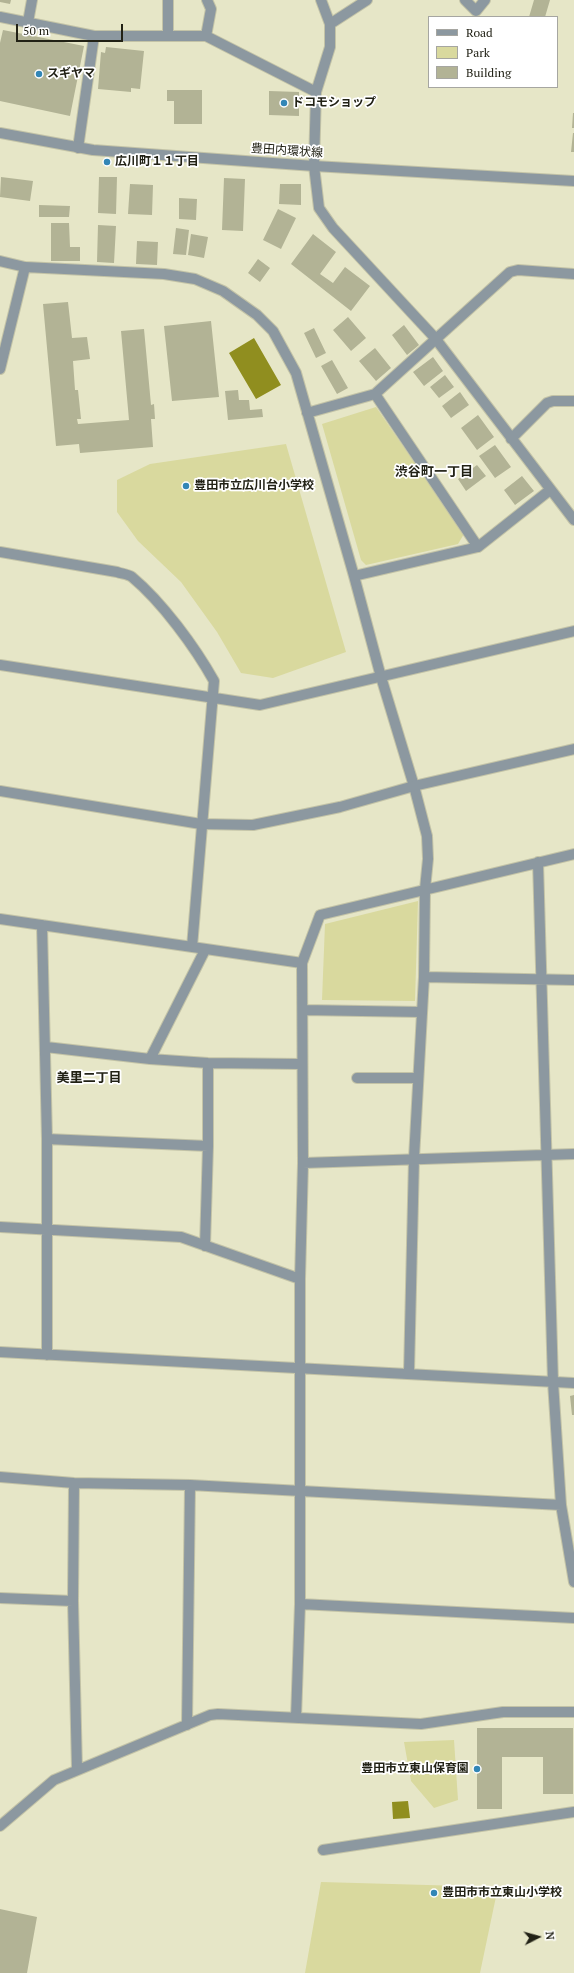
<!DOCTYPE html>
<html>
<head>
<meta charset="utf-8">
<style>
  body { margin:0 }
  #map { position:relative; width:574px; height:1973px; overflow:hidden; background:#e6e6c7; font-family:"PT Serif",serif }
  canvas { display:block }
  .legend { position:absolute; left:428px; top:16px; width:130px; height:72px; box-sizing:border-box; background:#fff; border:1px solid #a6a6a1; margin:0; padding:5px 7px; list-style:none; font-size:12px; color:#212115 }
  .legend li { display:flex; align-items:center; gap:8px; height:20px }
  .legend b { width:20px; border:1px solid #a6a6a1 }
  .north { position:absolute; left:518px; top:1917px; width:40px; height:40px; -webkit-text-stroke:3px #fff; paint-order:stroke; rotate:84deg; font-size:11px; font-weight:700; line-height:16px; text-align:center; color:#212115 }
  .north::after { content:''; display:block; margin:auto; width:14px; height:18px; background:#212115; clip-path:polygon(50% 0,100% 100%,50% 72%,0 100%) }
  .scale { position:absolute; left:16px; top:24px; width:107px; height:18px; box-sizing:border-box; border:2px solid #212115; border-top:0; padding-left:5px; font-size:12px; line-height:14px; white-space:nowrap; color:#212115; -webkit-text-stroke:3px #fff; paint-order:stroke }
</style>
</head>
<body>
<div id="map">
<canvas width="574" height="1973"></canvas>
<ul class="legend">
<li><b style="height:5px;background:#8c98a0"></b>Road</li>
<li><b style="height:11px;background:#d9d99e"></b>Park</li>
<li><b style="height:11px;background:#b2b395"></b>Building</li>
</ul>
<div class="north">N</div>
<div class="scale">50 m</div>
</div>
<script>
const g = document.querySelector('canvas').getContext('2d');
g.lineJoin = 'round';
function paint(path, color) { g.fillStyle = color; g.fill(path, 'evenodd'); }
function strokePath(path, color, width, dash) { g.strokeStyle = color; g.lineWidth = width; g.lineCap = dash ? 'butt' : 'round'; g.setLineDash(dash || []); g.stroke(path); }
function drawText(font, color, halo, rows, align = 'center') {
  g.font = font + ' "PT Serif","Noto Sans JP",serif'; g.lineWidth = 3.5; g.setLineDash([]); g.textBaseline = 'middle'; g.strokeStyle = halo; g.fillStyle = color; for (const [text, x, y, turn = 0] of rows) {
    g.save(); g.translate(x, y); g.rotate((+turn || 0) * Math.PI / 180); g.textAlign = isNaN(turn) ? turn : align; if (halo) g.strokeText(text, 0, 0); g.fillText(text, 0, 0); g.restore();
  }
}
paint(new Path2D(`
  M376,407L464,534L458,544L366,565L361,560L322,424Z
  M286,444L346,652L273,678L241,673L217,632L181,582L138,541L117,512V480L150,464Z
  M418,901L415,1001L322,1000L325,924Z
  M454,1740L458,1800L434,1808L411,1781L404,1742Z
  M321,1882L498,1887L480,1973H305Z`), '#d9d99e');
paint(new Path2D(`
  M254,338L281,385L256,399L229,353Z
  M408,1801L410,1818L393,1819L392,1802Z`), '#908e1f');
paint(new Path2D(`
  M0,0H11L10,4L0,2Z
  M534,0H550L545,17H529Z
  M3,30L84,46L70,116L0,101V43Z
  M106,47L144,51L140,89L131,88V92L98,89L101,52L105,53Z
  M167,90H202V124H174V101H167Z
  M269,91L299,92V116L269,115Z
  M573,113H574V128H572Z
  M573,133H574V152H571Z
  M1,177L33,181L30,201L0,197Z
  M99,177H117L116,214L98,213Z
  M224,178L245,179L243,231L222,230Z
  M130,184L153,185L152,215L128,214Z
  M280,184H301V205L279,204Z
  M179,198L197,199L196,220L179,219Z
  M39,205L70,206L69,217H39Z
  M278,209L296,218L281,249L263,240Z
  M51,223H69L70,247H80V261H51Z
  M98,225L116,226L114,263L97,262Z
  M176,228L189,230L186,255L173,254Z
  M191,234L208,237L204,258L188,255Z
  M313,234L336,252L320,274L333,283L345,267L370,286L351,311L291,264Z
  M137,241L158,242L157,265L136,264Z
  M258,259L270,268L260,282L248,273Z
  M68,302L72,338L87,337L90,359L73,361L75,390H78L81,419H77L78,424L129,420L121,331L144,329L151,405L154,404L155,419H151L153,447L80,453L79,444L56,446L43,304Z
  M348,317L366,338L351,351L333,330Z
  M211,321L219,397L172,401L164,326Z
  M404,325L419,345L407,355L392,335Z
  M314,328L326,353L316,358L304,333Z
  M375,348L391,368L376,381L359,361Z
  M433,357L443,371L424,386L413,372Z
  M332,360L348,388L337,394L321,366Z
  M445,375L454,387L439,398L430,387Z
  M238,390L239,400H249L250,410L262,409L263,417L228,420L225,391Z
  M460,392L469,405L451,418L442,406Z
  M478,415L494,437L477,450L461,428Z
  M495,445L511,467L495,478L479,456Z
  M477,465L486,476L466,491L458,479Z
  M522,476L534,491L515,505L504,490Z
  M574,1395V1415H572L570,1396Z
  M477,1728H573V1794H543V1757H502V1809H477Z
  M0,1909L37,1917L27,1973H0Z`), '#b2b395');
const minor = new Path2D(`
  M168,0V35
  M321,0L330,24V47L316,92L314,166L319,208L333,228L435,338L574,520
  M465,0L476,11L485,0
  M0,17L94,36H206L316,92
  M28,22L32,0
  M330,24L367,0
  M206,36L211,9L207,0
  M78,148L94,36
  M0,261L25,267L164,274L195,279L223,291L257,315L273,331L296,373L354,576L381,677L414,786L427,836L428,859L425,889L424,977L414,1158L409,1373
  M0,369L25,267
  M375,394L478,547
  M307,413L375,394L510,272L518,270L574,274
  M511,439L547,403L553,401H574
  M0,552L117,572C122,574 128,574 132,577C162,602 195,647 214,681L192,947
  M354,576L478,547L550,490
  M0,665L260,705L574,631
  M538,862L553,1382L561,1505L574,1582
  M0,919L302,963
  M42,925L47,1139V1355
  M424,977L574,980
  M303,1010L421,1012
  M46,1047L150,1059L208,1063L302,1064
  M150,1059L205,950
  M357,1078H418
  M47,1139L208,1146
  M303,1163L574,1154
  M0,1227L181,1237L300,1279
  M205,1246L208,1146V1063
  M0,1352L574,1383
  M0,1477L74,1483L190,1485L561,1505
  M74,1483L73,1601L77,1769
  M0,1598L73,1601
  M300,1604L574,1618
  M296,1718L300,1604V1279L303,1163L302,963L320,915L574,854
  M187,1725L190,1485
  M0,1826L54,1780L210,1715L218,1714L421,1724L503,1712H574
  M323,1850L574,1812`);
const tertiary = new Path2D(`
  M0,133L93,150L314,166L574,181
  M0,791L201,824L253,825L340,807L414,786L574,749`);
strokePath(minor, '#c3c3a7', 12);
strokePath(tertiary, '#c3c3a7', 12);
strokePath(minor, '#8c98a0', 10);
strokePath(tertiary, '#8c98a0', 10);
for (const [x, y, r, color] of [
  [39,74,4,"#3286b6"],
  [284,103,4,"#3286b6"],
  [107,162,4,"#3286b6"],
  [186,486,4,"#3286b6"],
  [477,1769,4,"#3286b6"],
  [434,1893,4,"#3286b6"]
]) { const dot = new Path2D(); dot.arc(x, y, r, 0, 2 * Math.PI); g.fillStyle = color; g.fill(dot); strokePath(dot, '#fff', 1.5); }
drawText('bold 12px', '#212115', '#fff', [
  ["スギヤマ",47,74],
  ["ドコモショップ",292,103],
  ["広川町１１丁目",115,162],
  ["豊田市立広川台小学校",194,486],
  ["豊田市立東山保育園",469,1769,"right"],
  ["豊田市市立東山小学校",442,1893]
], 'left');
drawText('12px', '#212115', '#fff', [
  ["豊田内環状線",287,151,4]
]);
drawText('bold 13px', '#212115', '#fff', [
  ["渋谷町一丁目",434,472],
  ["美里二丁目",89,1078]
]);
</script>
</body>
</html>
